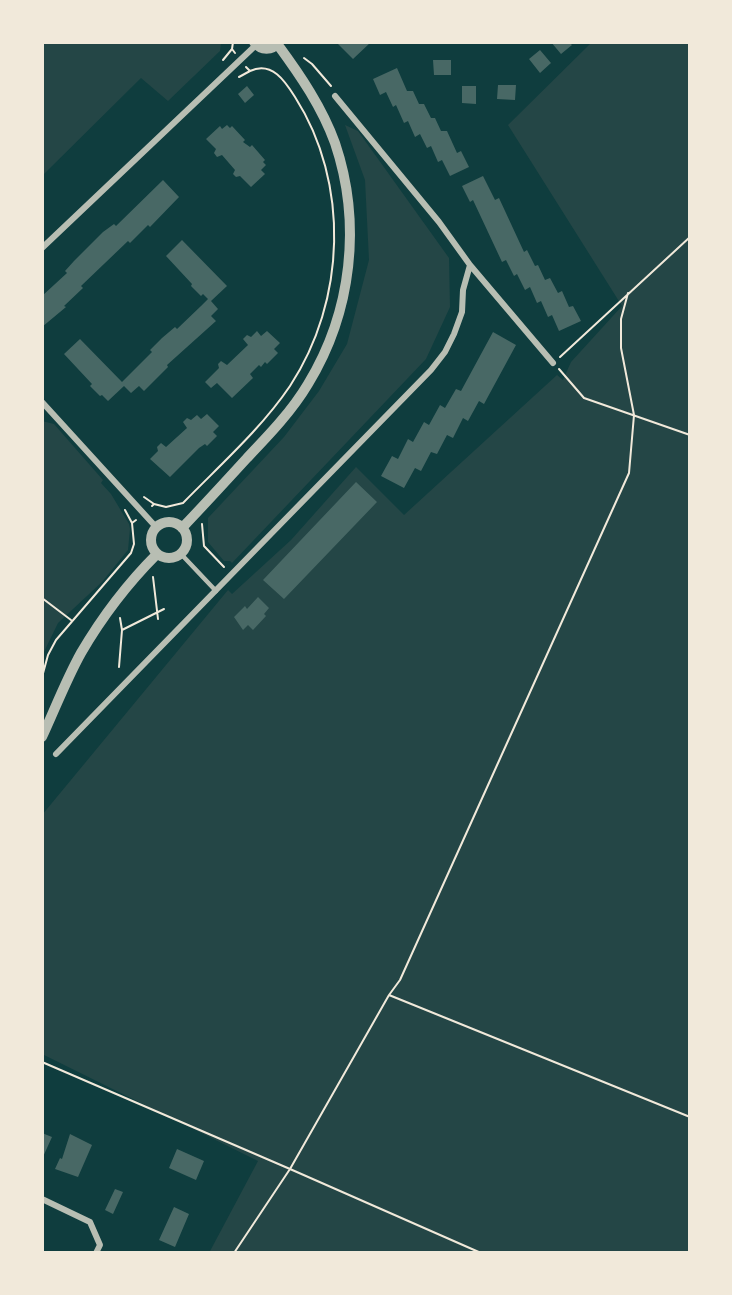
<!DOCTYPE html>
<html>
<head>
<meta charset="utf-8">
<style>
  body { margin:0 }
  #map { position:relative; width:732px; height:1295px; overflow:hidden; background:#0f3d3e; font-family:"Archivo Narrow",sans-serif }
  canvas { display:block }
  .frame { position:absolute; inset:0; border:44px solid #f1e9da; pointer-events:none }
</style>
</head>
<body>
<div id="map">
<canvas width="732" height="1295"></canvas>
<div class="frame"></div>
</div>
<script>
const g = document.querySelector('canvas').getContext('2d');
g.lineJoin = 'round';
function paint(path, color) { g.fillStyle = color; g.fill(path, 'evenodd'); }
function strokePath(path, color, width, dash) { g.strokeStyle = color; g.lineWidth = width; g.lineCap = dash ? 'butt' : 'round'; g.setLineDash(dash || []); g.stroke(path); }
paint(new Path2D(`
  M42,42H221L220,51L168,101L141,78L42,176Z
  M592,42H690V1253H209L258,1161L42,1054V815L228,590L232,594L291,540L356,467L404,515L557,375L563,380L571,362L622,306L508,125Z
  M345,125L358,131L449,258L450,307L426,359L232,563L230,561H224L208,542V518L284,437L319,391L347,344L369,260L365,180Z
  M42,421L54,424L103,480L101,483L111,494L129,524L130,529L128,550L102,582L58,623L42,656Z`), '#244646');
paint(new Path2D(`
  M336,42H371L353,59Z
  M551,42H569L572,45L561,54Z
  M540,50L551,63L540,73L529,59Z
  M433,60H451V75H434Z
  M397,68L407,91H413L419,104H424L431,118H435L441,131H447L457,153L461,151L469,167L450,176L442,160L438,162L431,146L427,148L420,134L415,137L408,121L404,123L396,105L393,107L386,92L380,95L373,79Z
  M498,85H516L515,100L497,99Z
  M247,86L254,95L245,103L238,94Z
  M462,86H476V104L462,103Z
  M227,125L230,128L232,126L245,140L243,142L250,147L252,145L265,160L263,162L266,165L261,170L265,174L251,187L240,176L236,177L233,174L235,170L222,155L217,157L214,153L216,149L206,139L220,126L222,129Z
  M483,176L495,200L499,198L524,252L527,250L535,266L538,265L545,280L550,278L558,293L562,291L569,307L573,306L581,321L559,331L552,315L548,317L541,301L537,303L530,287L525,290L517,274L514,276L506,260L502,262L473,200L470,202L462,186Z
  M163,180L179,197L150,227L148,225L130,243L128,241L81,286L83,288L64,306L66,307L42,327V296L67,273L65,271L74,261L103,232L114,224L116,226Z
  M182,240L227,286L211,301L218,309L211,316L216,321L167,365L168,367L144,391L139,386L131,393L124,386L108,401L102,395L100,396L90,386L92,384L64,354L80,339L122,382L152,352L150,350L162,338L175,327L177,329L201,306L208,299L203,294L201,296L191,286L192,284L166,256Z
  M257,331L261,336L267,331L280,343L274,349L278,353L267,364L265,362L261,367L259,365L250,374L253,378L232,398L217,383L211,388L205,382L219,368L218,364L221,361L227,365L248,345L243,339L247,335L251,337Z
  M493,332L516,345L484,404L479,401L468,421L463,418L453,438L447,435L437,454L431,452L421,471L415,468L404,488L381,476L392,456L398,459L408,439L413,442L424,422L429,425L440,405L445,408L456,389L461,391Z
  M207,414L219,426L213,432L217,436L207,446L205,444L199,448L170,477L150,459L158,451L157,447L161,443L166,447L187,428L183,422L187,418L191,420L197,415L201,419Z
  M356,482L377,502L284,599L263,580Z
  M258,597L269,608L264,614L266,616L253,630L248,625L243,630L234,617L245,606L247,609Z
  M42,1133L52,1137L42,1159Z
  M70,1134L92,1145L78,1177L55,1169L60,1158L62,1159Z
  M177,1149L204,1161L196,1180L169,1168Z
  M115,1189L123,1192L113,1214L105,1210Z
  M174,1207L189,1214L175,1247L159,1240Z`), '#486865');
strokePath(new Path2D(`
  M233,42L232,49L235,53
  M304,58L312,64L331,86
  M223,60L232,49
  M239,77L250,71
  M560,357L690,237
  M559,369L584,398L690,435
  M144,497L154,504
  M152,506L154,504L166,507L183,503C219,466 261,429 290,386C346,301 350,183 295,97C285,81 272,61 250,71L246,67
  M125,510L132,523
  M202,524L204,546L224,567
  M153,577L158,619
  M42,598L71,620
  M122,630L164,609
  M119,667L122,630L120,618
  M42,677L48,655L56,640L131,553L134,544L132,523L136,520
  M389,995L690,1117
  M42,1062L290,1169L234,1253
  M481,1253L290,1169L389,995L400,980L629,473L634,415L621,348V319L628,293`), '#f1e9da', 2);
strokePath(new Path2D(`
  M181,554L216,591`), '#b8beb3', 4.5);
strokePath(new Path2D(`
  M42,248L256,45
  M470,265L553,363
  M42,402L156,527
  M56,754L431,370L445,352L454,334L462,312L463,290L470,265L439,222L335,96
  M42,1199L90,1222L100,1245L96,1253`), '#b8beb3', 6);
strokePath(new Path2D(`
  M254,42C261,51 272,51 279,42
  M151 540a18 18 0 1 1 36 0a18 18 0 1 1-36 0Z
  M182,528C204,505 226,481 247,458C269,435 292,411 308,384C352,312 362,223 335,143C322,107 300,75 278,45
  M42,737C55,709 66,680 81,653C102,617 128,583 157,554`), '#b8beb3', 10);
</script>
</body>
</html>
